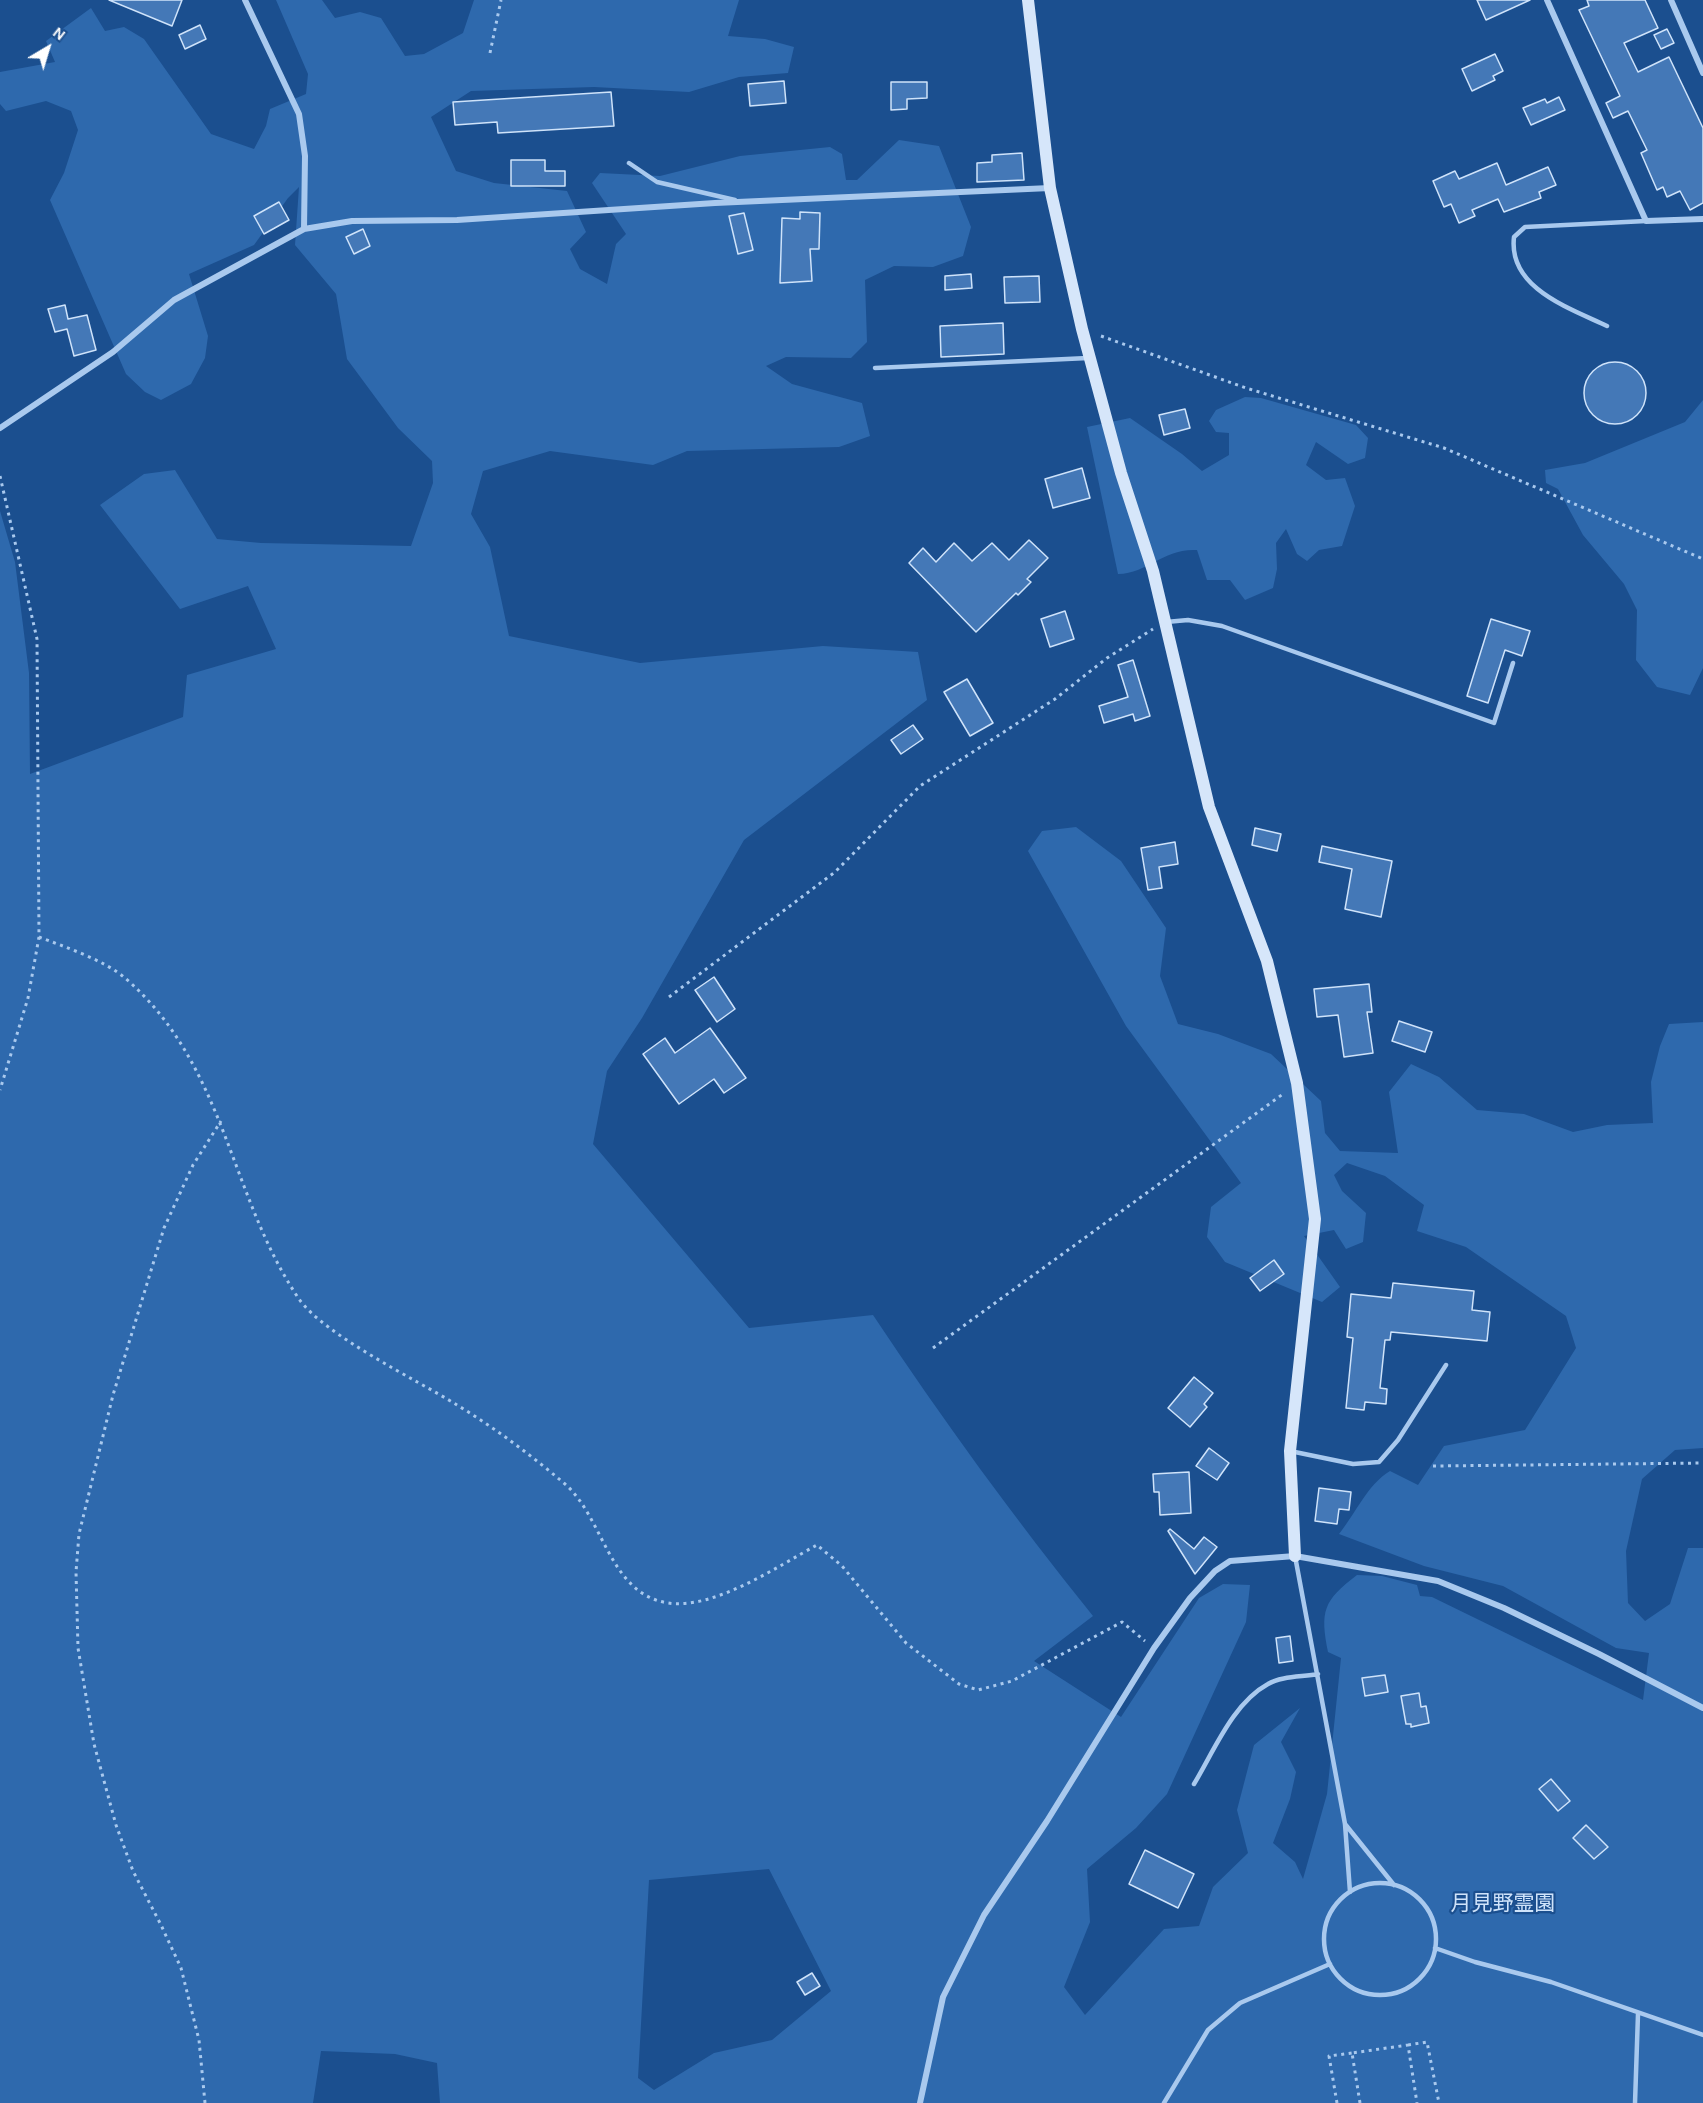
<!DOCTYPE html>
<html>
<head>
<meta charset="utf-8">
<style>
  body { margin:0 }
  #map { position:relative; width:1703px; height:2103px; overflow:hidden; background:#1b4f8f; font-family:Karla,sans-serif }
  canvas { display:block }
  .north { position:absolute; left:18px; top:18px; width:60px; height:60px; -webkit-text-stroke:4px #1b4f8f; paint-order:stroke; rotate:38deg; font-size:16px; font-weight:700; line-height:24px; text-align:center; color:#fff }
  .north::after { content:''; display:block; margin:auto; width:21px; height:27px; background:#fff; clip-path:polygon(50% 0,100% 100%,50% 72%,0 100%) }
</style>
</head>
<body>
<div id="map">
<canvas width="1703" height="2103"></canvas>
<div class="north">N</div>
</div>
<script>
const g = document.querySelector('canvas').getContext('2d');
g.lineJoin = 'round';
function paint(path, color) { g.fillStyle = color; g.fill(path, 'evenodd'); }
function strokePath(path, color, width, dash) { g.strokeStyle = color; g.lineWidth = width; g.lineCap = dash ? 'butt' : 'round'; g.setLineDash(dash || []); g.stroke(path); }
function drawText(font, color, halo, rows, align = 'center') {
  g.font = font + ' Karla,"Noto Sans JP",sans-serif'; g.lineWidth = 4.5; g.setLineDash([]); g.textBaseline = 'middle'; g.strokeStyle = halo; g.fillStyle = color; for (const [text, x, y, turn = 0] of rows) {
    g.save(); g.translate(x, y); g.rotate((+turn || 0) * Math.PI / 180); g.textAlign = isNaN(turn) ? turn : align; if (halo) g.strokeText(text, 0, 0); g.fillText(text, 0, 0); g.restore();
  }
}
paint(new Path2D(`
  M276,0H322L335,18L360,12L381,18L405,56L424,54L463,33L474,0H739L728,36L765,39L794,47L788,73L739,77L689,92L594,87L471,91L431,117L456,171L494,183L567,191L586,232L570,249L580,269L607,284L616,244L626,234L592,183L600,173L660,176L740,156L830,147L842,154L846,180H857L899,140L939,146L971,227L963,256L933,267L894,266L865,280L867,342L851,358L786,357L766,366L792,384L862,403L870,436L839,447L687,451L653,465L550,451L483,471L471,514L490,547L509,636L640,663L823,646L918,652L927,700L744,840L642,1018L607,1071L593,1144L749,1328L873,1315C942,1419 1015,1519 1093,1616L1034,1661L1121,1717L1199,1598L1223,1584L1250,1585L1246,1622L1167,1794L1136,1828L1087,1869L1090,1922L1064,1987L1085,2015L1164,1929L1199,1926L1213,1887L1248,1853L1237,1810L1254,1745L1300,1708L1281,1742L1296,1772L1290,1799L1273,1843L1295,1862L1303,1879L1327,1794L1341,1658L1328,1652C1320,1611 1323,1601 1357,1575L1382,1576L1417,1585L1420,1596L1432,1597L1643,1700L1649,1653L1616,1648L1503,1586L1424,1566L1339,1534C1356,1513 1367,1485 1390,1471L1418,1485L1444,1446L1525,1430L1576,1348L1566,1316L1466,1247L1417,1231L1424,1205L1385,1176L1347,1163L1334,1175L1342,1191L1366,1213L1363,1242L1346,1249L1334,1230L1304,1236L1340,1287L1322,1302L1225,1262L1207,1237L1211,1207L1241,1183L1126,1026L1028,851L1042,831L1076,827L1121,861L1166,928L1160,976L1178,1024L1218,1034L1271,1054L1321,1101L1325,1133L1340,1151L1398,1153L1389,1092L1411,1064L1439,1077L1477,1110L1524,1114L1573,1132L1607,1125L1653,1123L1651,1082L1660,1046L1669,1024L1703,1022V1448L1675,1450L1642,1479L1626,1551L1628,1603L1645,1621L1670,1604L1688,1548H1703V2103H440L437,2063L395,2054L321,2051L313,2103H0V511L15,562L29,673L30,774L183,717L187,675L276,649L248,586L180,609L100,505L144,474L175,470L217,539L261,543L411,546L433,483L432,461L398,428L347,359L336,294L295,245L299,187L288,198L254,245L189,274L208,336L205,358L191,384L161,400L145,392L126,374L50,200L64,173L78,130L71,111L46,101L6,111L0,104V72L55,62L46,41L91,8L105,31L124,27L144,39L211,134L254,149L266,126L270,109L306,94L308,74ZM769,1869L831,1991L772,2040L714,2053L654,2090L638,2078L649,1880Z
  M1245,397L1261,398L1356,425L1368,438L1365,458L1348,464L1316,442L1306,465L1326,480L1345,478L1355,506L1342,546L1319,550L1307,561L1297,554L1286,529L1276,543L1277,569L1273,588L1245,600L1230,580H1207L1197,550C1163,548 1149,573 1118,574L1087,427L1130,418L1182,454L1202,471L1229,455V433L1216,432L1209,421L1216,410Z
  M1703,400V668L1690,695L1657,687L1636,660L1637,610L1624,584L1583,535L1558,489L1546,483L1545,470L1585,463L1685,422Z`), '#2e69ad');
const building = new Path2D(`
  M109,0H182L172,26Z
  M1477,0H1530L1486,20Z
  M1587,0H1645L1658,28L1624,43L1638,72L1669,57L1703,128V203L1690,210L1680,191L1667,197L1663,187L1657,190L1641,153L1647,150L1628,111L1613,118L1606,103L1620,96L1579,10L1589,6Z
  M200,25L206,39L185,49L179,35Z
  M1667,29L1674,43L1661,49L1654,35Z
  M1495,54L1503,71L1493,76L1495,80L1472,91L1462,69Z
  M784,81L786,103L750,106L748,84Z
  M891,82H927V98L907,99V109L891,110Z
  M611,92L614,126L498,133L497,122L455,125L453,102Z
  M1559,97L1565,110L1531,125L1523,108L1545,99L1547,103Z
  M1022,153L1024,180L977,182V163L992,162V155Z
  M511,160H545V171H565V186H511Z
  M1497,163L1506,185L1548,167L1556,185L1539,192L1541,198L1504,212L1498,199L1472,210L1475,216L1459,223L1451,204L1444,207L1433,181L1455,171L1459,179Z
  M279,202L289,220L264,234L254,216Z
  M800,212L820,213L819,249H810L812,281L780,283L782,218L800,219Z
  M744,213L753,250L738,254L729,216Z
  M363,229L370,246L354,254L346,237Z
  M971,274L972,288L945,290V276Z
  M1039,276L1040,302L1005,303L1004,277Z
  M65,305L68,319L87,315L96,350L74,356L67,329L55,332L48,309Z
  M1003,323L1004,354L941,357L940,326Z
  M1584 393a31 31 0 1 1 62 0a31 31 0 1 1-62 0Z
  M1185,409L1190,428L1164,435L1159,415Z
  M1082,468L1090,498L1053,508L1045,479Z
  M1029,540L1048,558L1027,579L1031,582L1018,595L1016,593L976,632L909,563L923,548L936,562L954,543L972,561L992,543L1009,560Z
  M1065,611L1074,639L1050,647L1041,619Z
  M1491,619L1530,631L1522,656L1505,650L1488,703L1467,696Z
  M1133,660L1150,716L1135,721L1133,714L1104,723L1099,706L1128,697L1118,665Z
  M967,679L993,723L970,736L944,692Z
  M913,725L923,739L901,754L891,740Z
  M1255,828L1281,834L1277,851L1252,845Z
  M1175,842L1178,864L1159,867L1162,888L1148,890L1141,848Z
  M1322,846L1392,861L1381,917L1345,909L1352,869L1319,862Z
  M714,977L735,1009L717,1022L695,990Z
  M1369,984L1372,1012H1367L1373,1053L1344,1057L1338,1015L1317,1017L1314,989Z
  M1399,1021L1432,1032L1425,1052L1392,1041Z
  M710,1028L746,1078L724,1093L714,1079L679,1104L643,1054L665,1038L675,1053Z
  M1274,1260L1284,1274L1260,1291L1250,1278Z
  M1393,1283L1474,1291L1472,1310L1490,1312L1487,1341L1391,1332L1390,1340H1385L1380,1388L1387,1389L1386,1404L1365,1402L1364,1410L1346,1408L1353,1338L1347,1337L1351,1294L1391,1298Z
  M1194,1377L1213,1393L1204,1404L1207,1407L1190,1427L1168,1408Z
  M1209,1448L1229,1463L1217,1480L1196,1466Z
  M1189,1472L1191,1513L1160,1515L1159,1492H1154L1153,1474Z
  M1319,1488L1351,1492L1349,1510L1339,1509L1337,1524L1315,1521Z
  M1170,1529L1194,1549L1204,1537L1217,1547L1195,1574L1168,1531Z
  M1290,1636L1293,1661L1279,1663L1276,1638Z
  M1385,1675L1388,1692L1365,1696L1362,1678Z
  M1419,1693L1421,1707L1426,1706L1429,1723L1411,1727V1724H1406L1401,1696Z
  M1551,1779L1570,1801L1558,1811L1539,1789Z
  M1586,1825L1608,1847L1594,1859L1573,1838Z
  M1145,1850L1194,1874L1178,1908L1129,1884Z
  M812,1973L820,1986L805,1995L797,1982Z`);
paint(building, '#4478b7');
strokePath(building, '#cfe3fa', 1.5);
strokePath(new Path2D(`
  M490,53L501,0
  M1101,336L1246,388L1444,448L1703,559
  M0,476L37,639L39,937L28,998L0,1090
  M39,937C65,947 104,960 125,978C226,1065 229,1196 299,1299C324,1335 417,1380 457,1405C495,1428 532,1456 565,1484C604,1518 609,1594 668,1603C714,1610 778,1566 817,1545L842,1566L906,1643L959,1684L978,1690L1012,1681L1122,1622L1145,1641
  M669,997L835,872L920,786L1055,699L1107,658L1153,629
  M933,1348L1283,1094
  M1433,1466L1703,1463
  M1408,2045L1427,2042L1439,2103
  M205,2103L199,2040L181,1968L161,1925L133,1871L116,1825L94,1744L78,1648L76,1572L79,1534L113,1395L164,1228L193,1165L221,1121
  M1337,2103L1329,2056L1352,2053
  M1360,2103L1352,2053L1408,2045L1417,2103`), '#a9c9ee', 3, [3, 4.5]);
strokePath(new Path2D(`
  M629,163L657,182L735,200
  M1607,326C1569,308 1508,288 1514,237L1525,227L1646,221
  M875,368L1088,358
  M1166,622L1188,620L1222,626L1494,723L1513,663
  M1290,1451L1353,1464L1379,1462L1398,1440L1446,1365
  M1295,1556L1345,1824L1350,1892
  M1194,1784C1214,1751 1233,1703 1268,1684C1281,1676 1303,1677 1318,1674
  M1345,1824L1394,1885
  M1324 1939a56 56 0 1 1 112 0a56 56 0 1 1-112 0Z
  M1435,1948L1475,1962L1551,1982L1703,2035
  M1164,2103L1208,2030L1240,2003L1330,1964
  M1635,2103L1638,2014`), '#a9c9ee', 4.5);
strokePath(new Path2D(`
  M245,0L299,114L305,156L304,229
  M1547,0L1646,221L1703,219
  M1671,0L1703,73
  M0,428L113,352L174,300L304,229L352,221L457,220L715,203L1050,188
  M920,2103L943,1997L984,1915L1047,1821L1154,1648L1190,1598L1215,1571L1230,1561L1295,1556L1438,1581L1504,1608L1599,1654L1703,1708`), '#a9c9ee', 6);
strokePath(new Path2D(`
  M1028,0L1050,188L1082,329L1121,473L1153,571L1209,807L1267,961L1297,1083L1315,1219L1290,1451L1295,1556`), '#d6e6fa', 12);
drawText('21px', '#cfe3fa', '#1b4f8f', [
  ["月見野霊園",1503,1904]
]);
</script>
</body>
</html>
